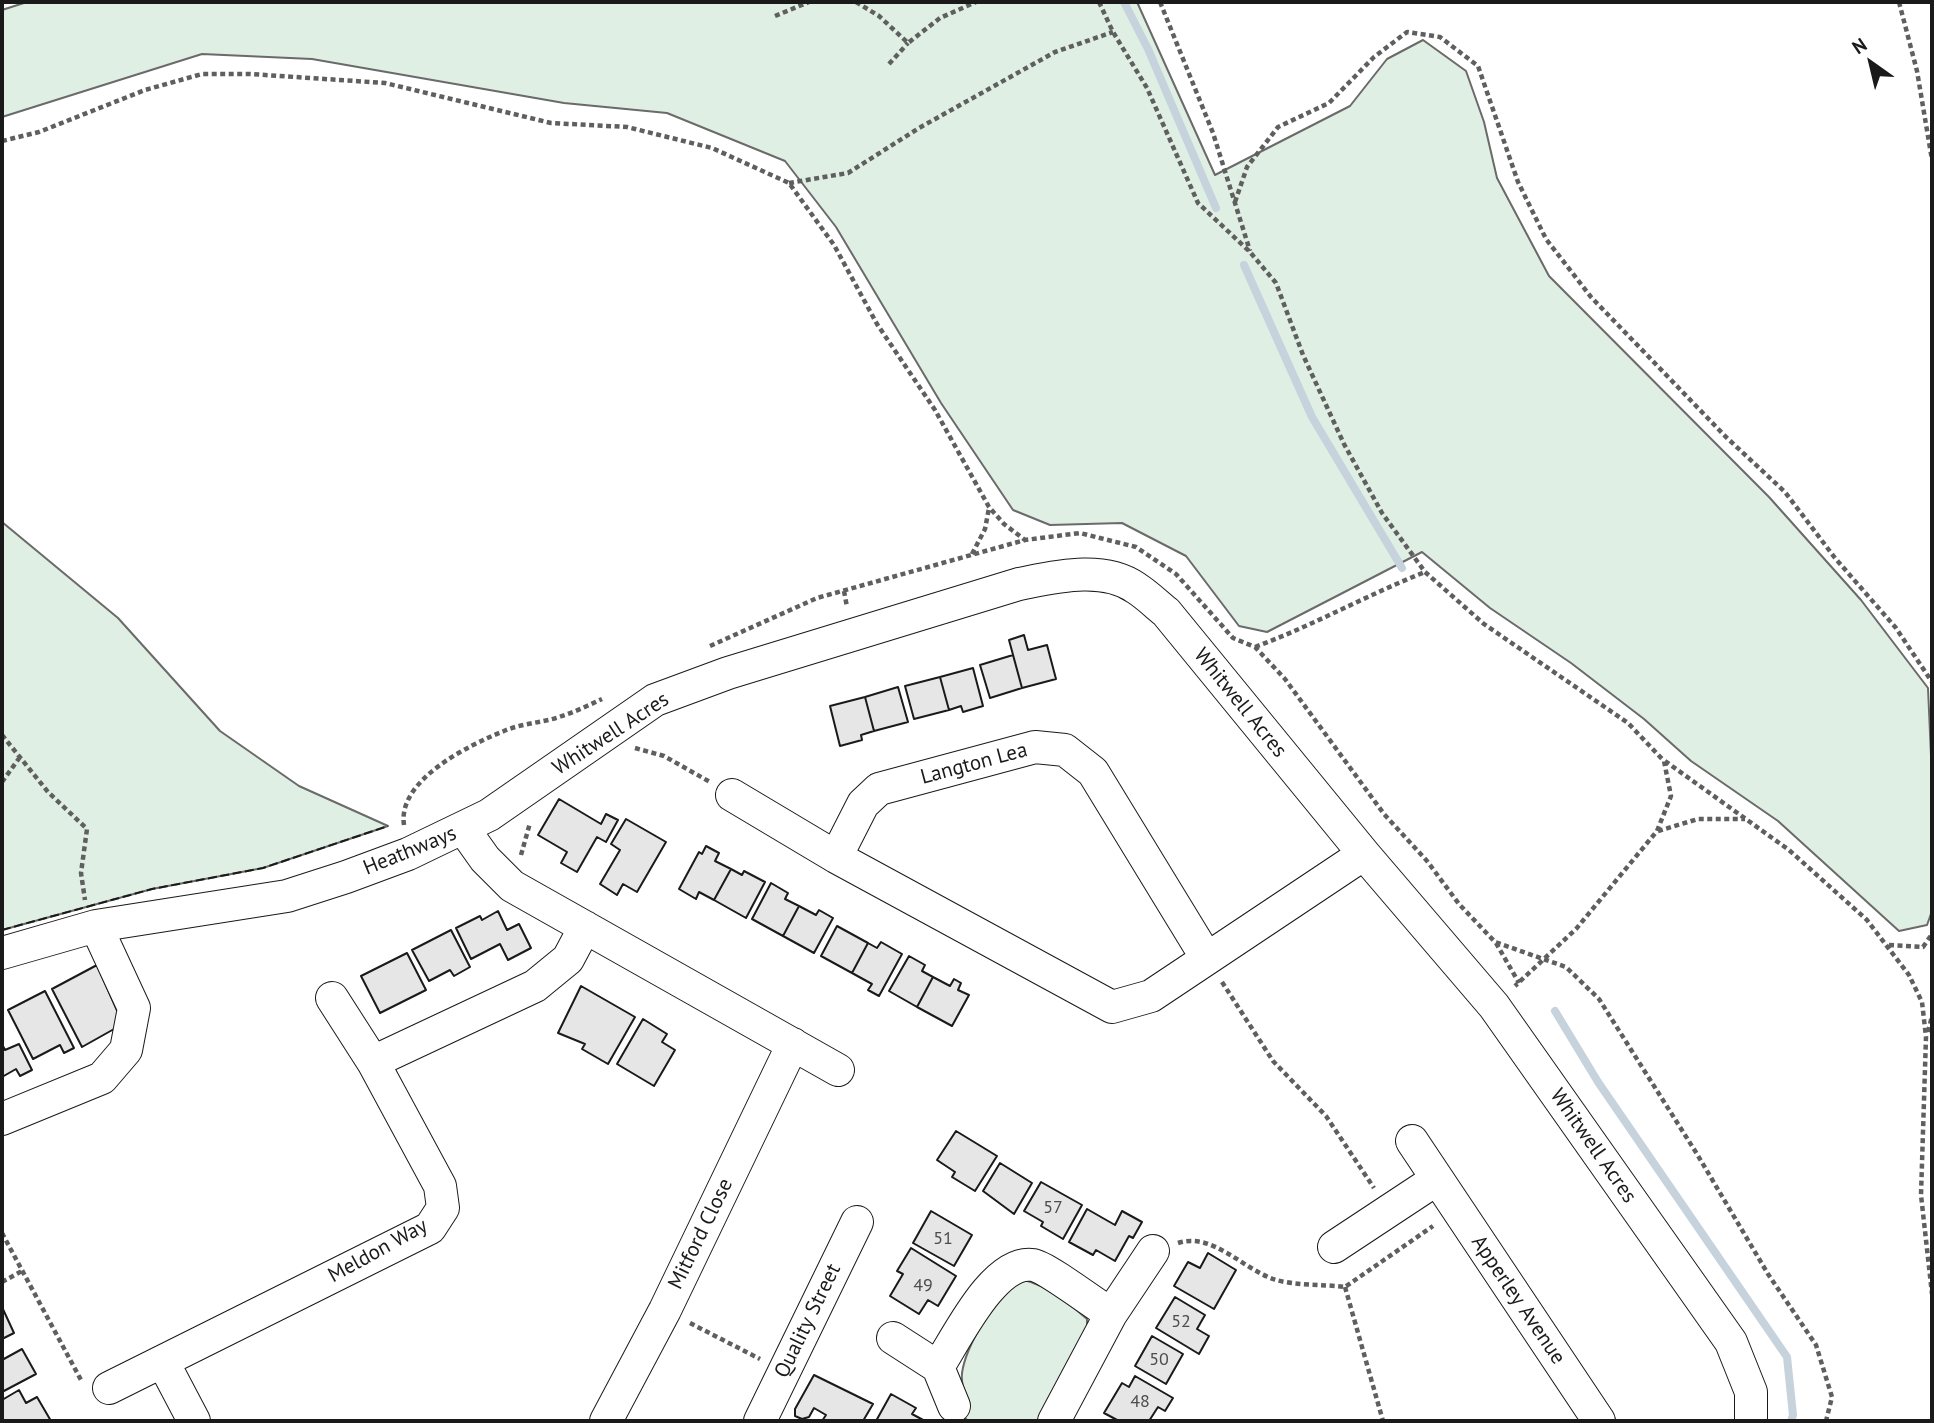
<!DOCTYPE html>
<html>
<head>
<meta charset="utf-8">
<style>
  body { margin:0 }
  #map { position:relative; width:1934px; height:1423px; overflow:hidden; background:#fff; font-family:"PT Sans",sans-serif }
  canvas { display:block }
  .frame { position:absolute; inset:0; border:4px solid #1a1a1a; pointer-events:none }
  .north { position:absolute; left:1836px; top:28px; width:70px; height:70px; -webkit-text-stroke:5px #fff; paint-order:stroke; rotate:326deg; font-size:19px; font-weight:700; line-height:28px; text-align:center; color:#1a1a1a }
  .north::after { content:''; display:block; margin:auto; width:24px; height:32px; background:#1a1a1a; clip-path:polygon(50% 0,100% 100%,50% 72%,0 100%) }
</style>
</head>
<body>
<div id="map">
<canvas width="1934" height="1423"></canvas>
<div class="frame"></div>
<div class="north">N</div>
</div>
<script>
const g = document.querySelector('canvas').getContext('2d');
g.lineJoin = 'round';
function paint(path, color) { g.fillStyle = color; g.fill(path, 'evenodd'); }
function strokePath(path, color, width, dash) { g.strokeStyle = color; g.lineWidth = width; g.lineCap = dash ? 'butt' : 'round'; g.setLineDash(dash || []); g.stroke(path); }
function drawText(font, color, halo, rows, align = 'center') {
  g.font = font + ' "PT Sans",sans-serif'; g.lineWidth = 5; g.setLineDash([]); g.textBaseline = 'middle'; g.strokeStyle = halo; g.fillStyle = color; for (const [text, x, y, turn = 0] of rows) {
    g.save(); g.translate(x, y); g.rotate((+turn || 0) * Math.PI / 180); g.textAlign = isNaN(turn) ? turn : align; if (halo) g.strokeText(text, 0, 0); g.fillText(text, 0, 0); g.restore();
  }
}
const green = new Path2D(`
  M27,2H1137L1215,175L1350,106L1387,59L1423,40L1466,71L1484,122L1497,178L1549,276L1769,497L1861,600L1928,688L1932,778V911L1927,925L1899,931L1778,821L1691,761L1644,719L1571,663L1490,608L1422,552L1267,632L1239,626L1186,556L1122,523L1050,525L1013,510L941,403L836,227L785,161L667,113L564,103L312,59L202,54L2,117V10Z
  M2,522L118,618L220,731L299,786L388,826L263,868L152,889L2,930Z
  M1017,1279C1041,1281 1069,1303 1087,1319V1340L1040,1421H969L960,1415C972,1394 960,1392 962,1373C966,1345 995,1298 1017,1279Z`);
paint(green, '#e0efe3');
strokePath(green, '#6a6a6a', 2);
strokePath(new Path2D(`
  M1124,2L1148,49L1216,208
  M1244,265L1312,417L1402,568
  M1555,1011L1598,1082L1787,1357L1793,1415L1791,1421`), '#c6d2dc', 8);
const building = new Path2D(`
  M1024,635L1028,650L1047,645L1056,679L1022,688L1009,640Z
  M1013,655L1022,688L990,698L980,665Z
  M973,668L983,706L963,712L961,706L949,710L940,677Z
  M940,677L949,710L914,719L905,686Z
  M898,687L908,722L874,731L865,697Z
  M865,697L874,731L861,735L862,740L840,746L830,706Z
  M559,799L601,824L606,814L618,820L606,842L597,837L577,872L561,863L567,852L538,835Z
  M626,819L666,842L637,892L623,884L617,895L600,884L620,850L611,844Z
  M706,846L719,853L715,861L731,869L714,900L699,892L696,899L679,889L699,852L702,854Z
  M731,869L742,875L744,871L765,882L746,918L714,900Z
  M771,883L788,893L785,899L799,906L783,936L752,919Z
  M799,906L816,915L819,910L833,918L814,953L783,936Z
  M498,911L507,930L519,924L531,948L508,960L500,944L471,959L456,928L480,916L482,920Z
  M837,926L868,943L852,973L821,956Z
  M451,930L470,967L454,976L450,970L429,981L412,950Z
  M881,942L902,954L879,996L868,990L872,984L852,973L868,943L877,948Z
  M407,953L426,990L380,1013L361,976Z
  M909,956L925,965L922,971L933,977L917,1007L889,991Z
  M97,965L123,1024L82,1047L52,989Z
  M933,977L950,986L954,979L961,983L958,990L969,995L952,1026L917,1007Z
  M581,986L635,1017L608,1064L582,1049L585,1044L558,1033Z
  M45,991L74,1048L64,1053L60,1045L33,1059L8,1010Z
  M643,1019L667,1034L662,1042L675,1050L654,1086L617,1064Z
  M2,1044L5,1050L19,1044L32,1070L20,1076L16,1069L2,1077Z
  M956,1131L997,1156L975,1191L952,1177L955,1172L937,1160Z
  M1000,1163L1032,1183L1014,1214L983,1191Z
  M1041,1182L1082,1205L1063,1239L1041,1226L1043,1222L1024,1211Z
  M1087,1209L1115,1225L1122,1211L1142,1222L1133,1238L1129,1236L1115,1261L1096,1250L1093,1255L1069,1242Z
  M931,1211L972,1235L954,1266L913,1243Z
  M911,1248L956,1276L938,1306L928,1300L919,1314L890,1296L903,1274L897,1271Z
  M1208,1253L1236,1270L1214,1309L1174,1286L1188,1262L1200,1268Z
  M1175,1297L1205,1315L1197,1329L1209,1336L1199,1354L1156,1328Z
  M2,1307L14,1333L2,1339Z
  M1152,1336L1183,1354L1166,1384L1135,1366Z
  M22,1349L36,1374L2,1392V1360Z
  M814,1375L873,1404L863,1421H822L826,1415L814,1408L809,1417L802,1419L795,1416V1409Z
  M1135,1376L1173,1398L1165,1411L1158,1407L1149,1421H1119L1104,1413L1122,1383L1129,1387Z
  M19,1390L26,1403L37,1397L51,1421H2V1400Z
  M891,1394L916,1408L912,1414L925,1421H876Z`);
paint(building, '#e6e6e6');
strokePath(building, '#1a1a1a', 2);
const minor = new Path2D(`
  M732,795L836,857L1112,1007L1151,996L1364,854
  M463,828L485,859L512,886L838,1070
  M836,857L863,804L879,789L1035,747L1065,750L1093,772L1206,957
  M2,953L96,926L287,896L346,877L408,854L489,815L655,700L728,673L1019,584C1055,577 1103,565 1136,588C1147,595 1156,604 1166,612L1364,854L1494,1006L1731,1342L1751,1392V1421
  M373,1062L535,986L568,959L585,927
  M2,1119L102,1078L126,1050L134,1008L96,926
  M1412,1141L1599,1421
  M1334,1247L1437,1179
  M893,1338L938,1367L954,1406
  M163,1362L194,1421
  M938,1367C957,1338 994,1259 1033,1265C1046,1267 1096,1305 1111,1314
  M109,1388L430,1228L443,1208L440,1186L373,1062L332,998
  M606,1421L665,1310L793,1044
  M760,1421L857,1222
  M1054,1421L1111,1314L1153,1251`);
strokePath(minor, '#1a1a1a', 34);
strokePath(new Path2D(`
  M856,2L879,16L908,43L940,18L976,2
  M1099,2L1113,32L1147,88L1198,203L1250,252L1276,283L1303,355L1344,444L1382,513L1425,572L1484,624L1628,723L1664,761L1671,796L1657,831L1576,929L1515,986
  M1160,2L1213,133L1250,251
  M1899,2L1917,71L1932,160
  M775,16L809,2
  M889,64L908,43
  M2,141L39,132L145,90L202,74H250L385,83L551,123L627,127L712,148L789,183L834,245L877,324L935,410L989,507L1004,524L1025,540
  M789,183L848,173L919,128L1055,52L1113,32
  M1235,202L1247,167L1278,127L1329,103L1374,57L1407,32L1440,37L1478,66L1518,182L1546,239L1591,297L1726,437L1785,492L1835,558L1896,628L1932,682
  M972,554L985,529L989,508
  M844,591L847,607
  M710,646L817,598L1025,540L1080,533L1136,547L1176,574L1233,638L1255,647L1285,679L1384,814L1427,861L1459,904L1495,942L1566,967L1599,999L1697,1154L1768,1274L1816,1345L1832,1397L1826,1421
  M1255,647C1314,625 1367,595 1425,572
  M2,735L48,792L87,829L81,873L85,900
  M635,748L664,756L710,782
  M1665,761L1789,850L1867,920L1909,975L1922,1002L1926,1037L1921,1195L1932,1294
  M2,782L20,757
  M404,825C397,780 469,745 504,731C522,723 543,723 562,716C575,712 589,705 602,699
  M1658,831L1698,819H1745
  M521,855L530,823
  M1496,943L1519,983
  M1889,945L1923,947L1932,934
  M1222,982L1273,1061L1326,1116L1374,1188
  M1928,1032L1932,1016
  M2,1233L81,1380
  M1178,1243C1212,1232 1242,1268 1273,1279C1294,1286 1323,1284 1345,1287L1433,1226
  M2,1282L22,1271
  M1345,1287L1383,1421
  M690,1323L760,1359`), '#5f5f5f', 4.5, [5, 3.5]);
strokePath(minor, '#fff', 32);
strokePath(new Path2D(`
  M2,930L152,889L263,868L388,826`), '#1a1a1a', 2, [9, 3.5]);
drawText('18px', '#4d4d4d', null, [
  ["57",1053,1208],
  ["51",943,1239],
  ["49",923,1286],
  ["52",1181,1322],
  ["50",1159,1360],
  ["48",1140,1402]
]);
drawText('21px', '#1a1a1a', '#fff', [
  ["Whitwell Acres",1240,703,51],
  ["Whitwell Acres",611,734,-33],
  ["Langton Lea",974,764,-15],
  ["Heathways",410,851,-22],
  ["Whitwell Acres",1593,1146,55],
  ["Mitford Close",701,1234,-64],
  ["Meldon Way",378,1251,-29],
  ["Apperley Avenue",1518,1300,56],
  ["Quality Street",808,1321,-64]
]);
</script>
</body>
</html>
